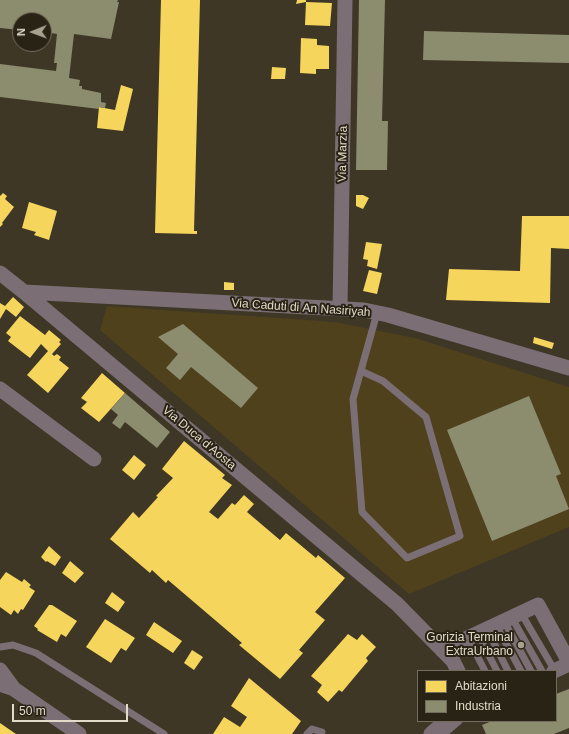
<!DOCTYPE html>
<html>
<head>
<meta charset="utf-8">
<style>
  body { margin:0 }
  #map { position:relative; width:569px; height:734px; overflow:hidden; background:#3e3726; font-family:Helvetica,sans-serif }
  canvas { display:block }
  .legend { position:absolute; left:417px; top:670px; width:140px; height:52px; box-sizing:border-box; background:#292315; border:1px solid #736c5d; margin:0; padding:5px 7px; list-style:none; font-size:12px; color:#e3dac9 }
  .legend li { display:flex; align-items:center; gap:8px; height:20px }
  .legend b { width:20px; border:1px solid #736c5d }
  .north { position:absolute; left:12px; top:12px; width:40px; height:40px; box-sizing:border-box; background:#292315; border:1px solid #736c5d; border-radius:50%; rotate:269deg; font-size:11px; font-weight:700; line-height:16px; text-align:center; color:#e3dac9 }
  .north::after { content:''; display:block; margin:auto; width:14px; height:18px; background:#a9a190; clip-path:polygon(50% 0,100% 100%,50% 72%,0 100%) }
  .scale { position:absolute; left:12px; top:704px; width:116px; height:18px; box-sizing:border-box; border:2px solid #e3dac9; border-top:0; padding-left:5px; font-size:12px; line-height:14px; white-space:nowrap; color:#e3dac9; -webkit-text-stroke:3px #292315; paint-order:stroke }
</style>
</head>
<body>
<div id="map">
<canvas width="569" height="734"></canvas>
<ul class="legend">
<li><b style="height:11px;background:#f6d55c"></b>Abitazioni</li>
<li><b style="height:11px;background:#8c8c6e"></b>Industria</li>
</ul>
<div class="north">N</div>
<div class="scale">50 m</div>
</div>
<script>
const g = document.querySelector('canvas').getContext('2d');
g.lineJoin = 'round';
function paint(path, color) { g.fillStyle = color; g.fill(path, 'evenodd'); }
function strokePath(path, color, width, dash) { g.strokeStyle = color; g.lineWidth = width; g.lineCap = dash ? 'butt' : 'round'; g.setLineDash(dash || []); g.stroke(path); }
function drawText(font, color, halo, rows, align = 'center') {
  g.font = font + ' Helvetica,sans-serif'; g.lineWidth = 4; g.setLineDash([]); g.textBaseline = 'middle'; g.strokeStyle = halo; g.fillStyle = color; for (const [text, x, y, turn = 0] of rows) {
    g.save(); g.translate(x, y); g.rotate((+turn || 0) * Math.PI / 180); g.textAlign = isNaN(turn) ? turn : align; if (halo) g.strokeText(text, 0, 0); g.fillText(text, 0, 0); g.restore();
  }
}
paint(new Path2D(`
  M107,306L335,322L415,338L569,387V527L409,594L100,330Z`), '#4f411c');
paint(new Path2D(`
  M161,0H200L194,231H197V234L155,233Z
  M297,0H306V2L296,4Z
  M306,2L332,3L330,26L305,25Z
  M301,38L317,39V45L329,46V69H316V74L300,73Z
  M272,67L286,68L285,79H271Z
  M121,85L133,89L123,131L97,128L99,107L115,110Z
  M3,193L7,196L5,199L14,207L2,223L3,224L0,227V196Z
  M356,195H363L369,198L363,209L356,206Z
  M29,202L57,211L49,240L34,235L36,232L22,228Z
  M522,216H569V249L551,248L550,303L446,300L449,269L520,271Z
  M366,242L382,244L377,269L367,266L368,260L363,259Z
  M369,270L382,273L377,294L363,291Z
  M224,282L234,283V290H224Z
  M13,297L24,307L16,317L6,309L0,319V303L5,306Z
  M20,316L45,335L49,330L61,340L59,342L61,344L52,354L54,356L57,354L61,357L59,360L69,368L48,393L27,375L48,351L41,344L30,358L8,341L11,337L6,333Z
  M534,337L554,343L552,349L533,343Z
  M102,373L125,393L99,422L81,408L87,402L81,398Z
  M184,441L225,475L222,478L232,485L209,512L218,519L232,503L235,505L244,495L254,504L247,512L280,540L286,533L316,558L318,555L345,578L315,612L325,620L299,650L303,653L280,679L239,645L242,643L168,580L166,583L152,570L150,573L110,539L133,512L139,518L158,497L156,496L173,478L162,469Z
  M134,455L146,465L134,480L122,470Z
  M49,546L61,557L55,566L47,561L46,562L41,557Z
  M70,561L84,573L75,583L62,573Z
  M6,572L22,582L24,579L31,585L29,587L35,591L23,610L21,609L18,614L14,610L11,615L0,607V580Z
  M112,592L125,602L118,612L105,603Z
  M49,605H52L77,621L66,637L61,634L57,642L37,630L38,629L34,626Z
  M105,619L135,638L126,651L121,648L111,663L86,647Z
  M154,622L182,641L173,653L146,635Z
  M348,634L357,640L362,634L376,647L366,658L368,661L342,692L339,690L328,702L317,692L322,685L311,676Z
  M192,650L203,657L194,670L184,663Z
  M249,678L301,721L292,734H213L224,717L240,727L247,717L231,706Z
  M0,723L16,734H0Z`), '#f6d55c');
paint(new Path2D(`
  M0,0H118L117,2H119L111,39L74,34L69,78L80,80L79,86H82V89L101,93V102L106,103L105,108L99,107V109L0,97V64L56,71L57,63H54L57,34L44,32V20H20V30L0,28Z
  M359,0H385L382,121H388L387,170H356Z
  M424,31L569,35V63L423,60Z
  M183,324L258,388L241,408L191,367L180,380L166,368L178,354L158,337Z
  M125,393L170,432L157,448L125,422L120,429L112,423L118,415L111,409Z
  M529,396L561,474L556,476L569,509L492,541L447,430Z
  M569,689V728L554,734H486L482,725L492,721H556V694Z`), '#8c8c6e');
strokePath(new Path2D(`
  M361,371L383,381L426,417L460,536L407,558L362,512L353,399L377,313
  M521,613L555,671
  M512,618L542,671
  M504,621L531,671
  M496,625L521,671
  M487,629L508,671
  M478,634L497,671
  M468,638L485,671
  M0,647L13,645L36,653L164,734
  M307,734L312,729L322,732
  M444,734L459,721`), '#7b6f75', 7);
strokePath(new Path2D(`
  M0,273L24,292L397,604L453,661L458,671
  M24,292L364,310L388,315L569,368
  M340,308L345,0
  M0,389L94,459
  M442,650L538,605L569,662
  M0,670L14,689
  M554,671L569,664
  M0,684L14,689L79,734
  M431,734L439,727L449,721`), '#7b6f75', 15);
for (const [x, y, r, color] of [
  [521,645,4,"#a9a190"]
]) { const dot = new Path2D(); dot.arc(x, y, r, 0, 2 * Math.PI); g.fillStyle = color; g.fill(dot); strokePath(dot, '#292315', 1.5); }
drawText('12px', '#e3dac9', '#292315', [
  ["Via Marzia",343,154,-89],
  ["Via Caduti di An Nasiriyah",301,308,4],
  ["Via Duca d'Aosta",199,438,40]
]);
drawText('12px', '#e3dac9', '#292315', [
  ["Gorizia Terminal",513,638],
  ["ExtraUrbano",513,652]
], 'right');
</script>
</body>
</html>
